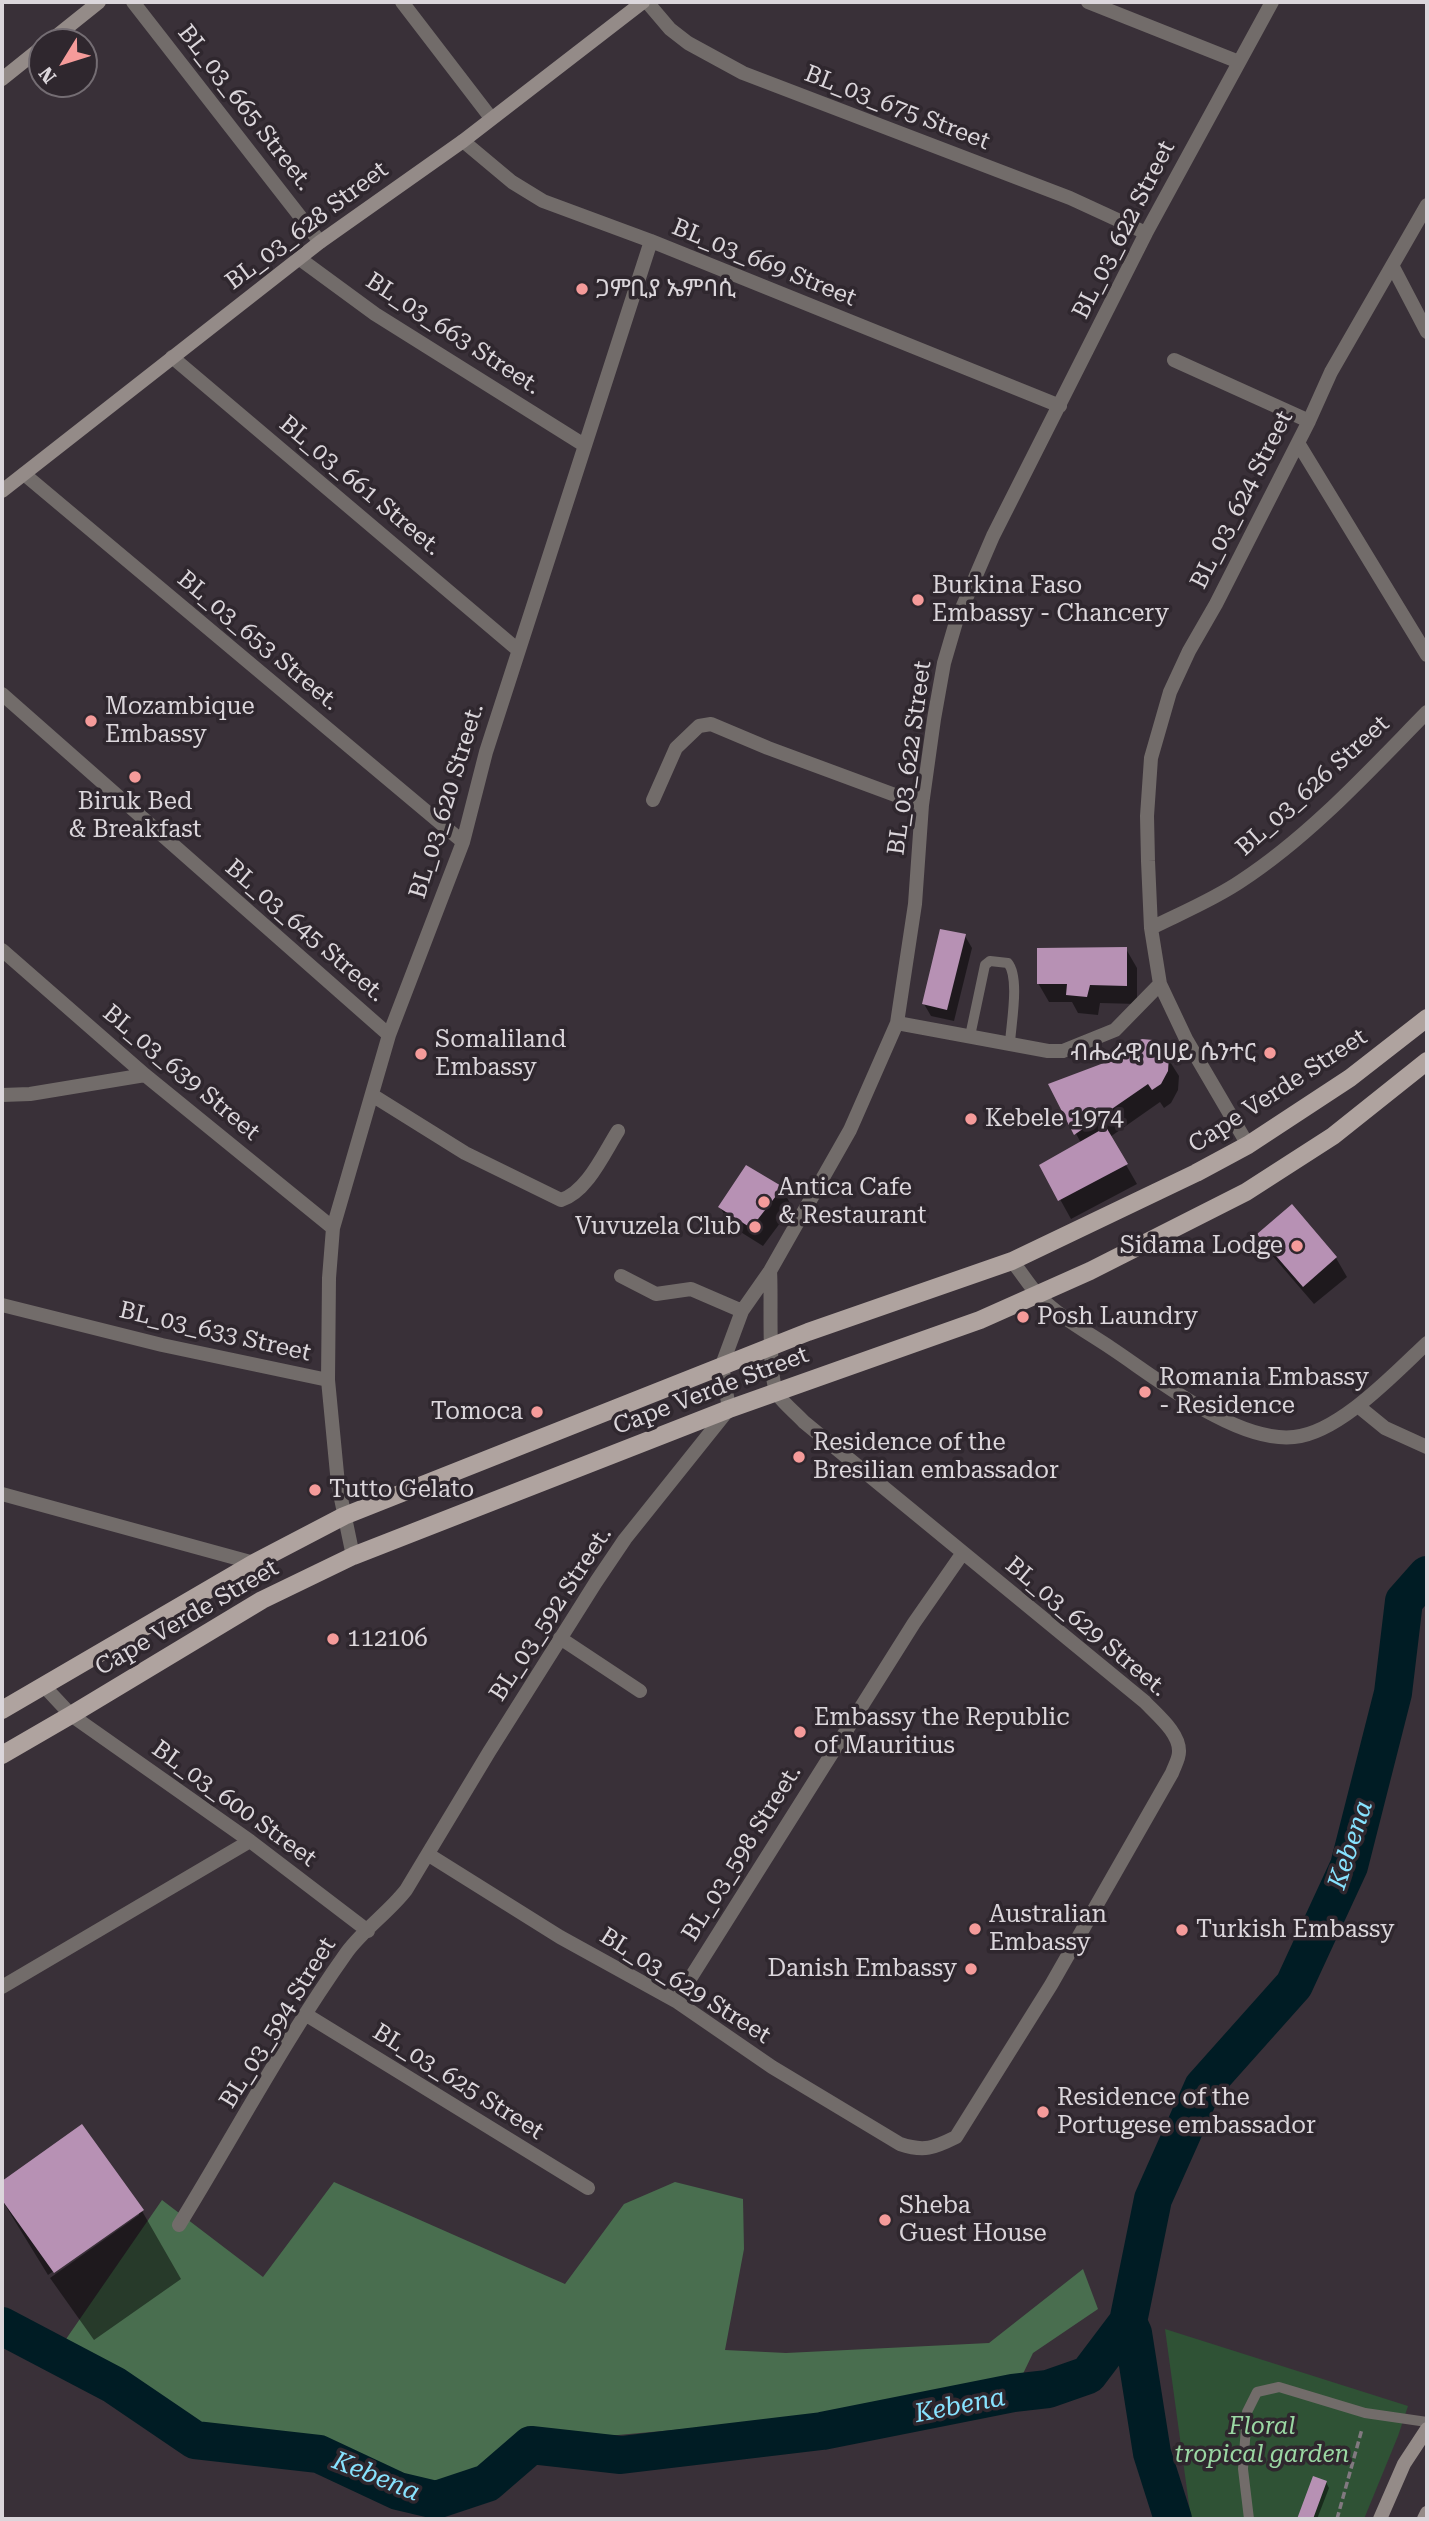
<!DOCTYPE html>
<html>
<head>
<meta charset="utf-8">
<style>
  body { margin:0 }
  #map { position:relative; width:1429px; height:2521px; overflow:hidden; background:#393038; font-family:"Roboto Serif",serif }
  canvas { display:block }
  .frame { position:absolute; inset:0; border:4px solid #dbd6db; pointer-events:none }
  .north { position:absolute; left:28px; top:28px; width:70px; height:70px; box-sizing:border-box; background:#2f272e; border:2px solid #746d73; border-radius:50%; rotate:232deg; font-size:19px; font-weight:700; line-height:28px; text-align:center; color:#dbd6db }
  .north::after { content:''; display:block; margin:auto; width:24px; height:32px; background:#f59b9a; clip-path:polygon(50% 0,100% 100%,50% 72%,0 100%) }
</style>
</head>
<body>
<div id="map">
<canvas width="1429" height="2521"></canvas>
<div class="frame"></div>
<div class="north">N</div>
</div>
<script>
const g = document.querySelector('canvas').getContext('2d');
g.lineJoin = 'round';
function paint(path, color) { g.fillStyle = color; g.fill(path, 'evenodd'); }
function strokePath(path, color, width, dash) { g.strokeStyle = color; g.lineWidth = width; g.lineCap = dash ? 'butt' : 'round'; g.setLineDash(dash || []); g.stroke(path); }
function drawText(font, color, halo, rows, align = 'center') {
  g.font = font + ' "Roboto Serif","Noto Sans Ethiopic",serif'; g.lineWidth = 7; g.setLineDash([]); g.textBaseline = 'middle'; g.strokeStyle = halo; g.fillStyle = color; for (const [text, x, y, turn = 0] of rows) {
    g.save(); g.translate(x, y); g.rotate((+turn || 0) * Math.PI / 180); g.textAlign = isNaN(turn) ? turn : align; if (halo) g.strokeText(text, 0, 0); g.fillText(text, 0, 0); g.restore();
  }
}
paint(new Path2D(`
  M1165,2329L1408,2406L1398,2436L1364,2519H1191Z`), '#2f5235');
paint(new Path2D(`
  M334,2182L565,2284L624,2204L675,2182L743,2199L744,2249L725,2350L786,2353L989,2343L1083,2269L1098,2309L1033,2353L1020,2380L867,2409L751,2423L618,2435L525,2439L480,2474L435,2488L398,2476L321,2439L197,2426L115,2368L64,2342L162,2200L263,2277Z`), '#496e4f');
paint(new Path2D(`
  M965,936L972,948L954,1021L931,1016L924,1004Z
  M1126,949L1137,968V1004L1100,1003L1098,1015L1078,1013L1072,1002H1049L1038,983Z
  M1167,1057L1179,1076L1178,1090L1171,1103L1164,1108L1160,1102L1110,1137L1137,1184L1071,1219L1041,1165L1081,1143L1050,1085Z
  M782,1188L792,1207L763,1246L731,1226L720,1207Z
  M1259,1235L1336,1258L1347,1277L1314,1304L1270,1253Z
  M82,2126L142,2211L181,2279L94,2340L50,2278L139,2215V2211L48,2275L2,2200V2183Z
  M1314,2478L1326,2482L1329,2488L1317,2519H1299Z`), '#0007');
strokePath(new Path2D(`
  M1128,2322L1133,2333L1152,2453L1173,2519
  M2,2326L114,2385L195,2440L319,2454L398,2491L436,2500L487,2483L531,2445L621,2455L822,2431L1013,2393L1048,2389L1088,2375L1128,2322L1153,2199L1203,2087L1294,1985L1349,1866L1393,1693L1404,1601L1427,1575`), '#001c24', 38);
paint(new Path2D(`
  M940,929L966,934L947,1010L922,1004Z
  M1127,947V986L1090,985L1087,997L1066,995L1067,984H1037V948Z
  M1142,1039L1153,1040L1169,1056L1168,1071L1161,1084L1152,1090L1148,1084L1074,1135L1048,1084L1133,1052L1130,1045Z
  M1106,1127L1128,1164L1058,1201L1039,1165Z
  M746,1165L783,1187L751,1228L718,1207Z
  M1292,1204L1337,1257L1303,1287L1257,1234Z
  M82,2124L144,2210L54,2273L2,2200V2181Z
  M1313,2476L1327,2481L1313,2519H1297Z`), '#b791b4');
strokePath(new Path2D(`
  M1337,2519L1362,2429`), '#817980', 3.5, [7, 3.5]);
strokePath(new Path2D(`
  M970,1036L985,965L990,961L1008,963C1020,978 1011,1024 1010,1043
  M1249,2519L1243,2469L1247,2412L1257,2392L1279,2387L1365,2413L1427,2422`), '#726c6a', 10);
strokePath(new Path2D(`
  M133,2L320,242
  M402,2L491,118
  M647,2L670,29L688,43L743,73L1070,198L1146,233
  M1088,2L1239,62
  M463,141L512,182L543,201L651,241L1060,406
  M300,259L375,314L584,445
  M1393,267L1427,332
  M172,357L518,650
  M1174,360L1309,421
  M1298,443L1427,655
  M24,474L463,842
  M2,694L389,1035
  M653,800L676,748L699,726L711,724L768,748L922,805
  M1151,928C1181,913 1213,900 1241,881C1311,835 1369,771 1427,712
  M2,950L145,1075L333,1228
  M897,1023L1048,1051H1063L1115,1030L1160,984
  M2,1095L30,1094L145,1075
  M372,1095L465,1153L561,1200C587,1192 604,1153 618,1131
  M1248,1145L1186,1039L1160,984L1151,928L1148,861L1147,816L1151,758L1170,692L1189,651L1216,604L1309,421L1331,372L1427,205
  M1012,1261C1021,1272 1029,1285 1038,1295C1058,1316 1087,1332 1111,1348C1158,1379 1236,1443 1294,1437C1339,1433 1395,1373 1427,1343
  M621,1276L656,1294L691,1289L742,1311
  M2,1305L162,1345L328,1380
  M1358,1406L1385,1428L1427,1447
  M2,1494L254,1563
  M353,1556L338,1484L328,1380L329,1278L333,1228L389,1035L463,842L486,752L651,241
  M560,1638L640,1691
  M43,1685L71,1715L250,1841L368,1931
  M429,1855L560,1937L676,2001L772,2067L900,2144C924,2152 934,2148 956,2137L1051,1985L1172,1773C1174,1767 1179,1759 1179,1752C1180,1733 1157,1715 1145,1702L804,1422C796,1413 785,1405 778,1395C767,1379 772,1295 770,1271
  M2,1987L250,1841
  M676,2001L914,1623L962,1554
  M305,2014L588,2188
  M179,2225C235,2134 285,2039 347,1952C364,1929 389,1912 406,1890L489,1752L596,1582L625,1539L729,1409L722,1365L742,1311L770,1271L850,1130L897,1023L915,904L922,805L934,719L944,663L956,622L993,536L1146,233L1272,2`), '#726c6a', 14);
strokePath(new Path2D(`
  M49,42L99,2
  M2,79L42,47
  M2,491L320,242L463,141L643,2
  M1380,2519L1404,2464L1427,2429
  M1424,2519L1427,2513`), '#948b88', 14);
strokePath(new Path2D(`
  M2,1710L254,1563L344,1516L808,1332L1012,1261L1196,1173L1248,1145L1350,1078L1427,1018
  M2,1755L71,1715L262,1600L353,1556L729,1409L980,1320L1090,1271L1246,1192L1333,1136L1427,1061`), '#afa39f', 18);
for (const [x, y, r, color] of [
  [582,289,7,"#f59b9a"],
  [918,600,7,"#f59b9a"],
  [91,721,7,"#f59b9a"],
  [135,777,7,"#f59b9a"],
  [1270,1053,7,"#f59b9a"],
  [421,1054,7,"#f59b9a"],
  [971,1119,7,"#f59b9a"],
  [764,1202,7,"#f59b9a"],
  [755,1227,7,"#f59b9a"],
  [1297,1246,7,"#f59b9a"],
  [1023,1317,7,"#f59b9a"],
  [1145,1392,7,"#f59b9a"],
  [537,1412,7,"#f59b9a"],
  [799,1457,7,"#f59b9a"],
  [315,1490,7,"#f59b9a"],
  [333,1639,7,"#f59b9a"],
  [800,1732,7,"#f59b9a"],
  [975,1929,7,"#f59b9a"],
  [1182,1930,7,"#f59b9a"],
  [971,1969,7,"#f59b9a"],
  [1043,2112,7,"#f59b9a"],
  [885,2220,7,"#f59b9a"]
]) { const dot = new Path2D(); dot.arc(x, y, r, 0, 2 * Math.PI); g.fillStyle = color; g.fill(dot); strokePath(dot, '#2f272e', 2.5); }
drawText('24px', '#dbd6db', '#2f272e', [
  ["BL_03_665 Street.",245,108,52],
  ["BL_03_675 Street",897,108,21],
  ["BL_03_628 Street",307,226,-37],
  ["BL_03_622 Street",1124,230,-63],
  ["BL_03_669 Street",764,263,22],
  ["BL_03_663 Street.",453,334,33],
  ["BL_03_661 Street.",360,486,40],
  ["BL_03_624 Street",1242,500,-63],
  ["BL_03_653 Street.",258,641,40],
  ["BL_03_622 Street",910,758,-82],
  ["BL_03_626 Street",1313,786,-42],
  ["BL_03_620 Street.",447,801,-73],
  ["BL_03_645 Street.",305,931,41],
  ["BL_03_639 Street",181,1073,40],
  ["Cape Verde Street",1278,1091,-33],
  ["BL_03_633 Street",215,1332,13],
  ["Cape Verde Street",711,1391,-21],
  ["BL_03_592 Street.",551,1614,-57],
  ["Cape Verde Street",187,1618,-30],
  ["BL_03_629 Street.",1086,1627,40],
  ["BL_03_600 Street",234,1804,36],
  ["BL_03_598 Street.",742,1853,-58],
  ["BL_03_629 Street",685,1986,32],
  ["BL_03_594 Street",278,2023,-58],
  ["BL_03_625 Street",458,2082,32]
]);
drawText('24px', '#dbd6db', '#2f272e', [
  ["ጋምቢያ ኤምባሲ",596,289],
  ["Burkina Faso",932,586],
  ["Embassy - Chancery",932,614],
  ["Mozambique",105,707],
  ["Embassy",105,735],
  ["Biruk Bed",135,802,"center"],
  ["& Breakfast",135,830,"center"],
  ["Somaliland",435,1040],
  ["Embassy",435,1068],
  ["ብሔራዊ ባሀይ ሴንተር",1256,1053,"right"],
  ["Kebele 1974",985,1119],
  ["Antica Cafe",778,1188],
  ["& Restaurant",778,1216],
  ["Vuvuzela Club",741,1227,"right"],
  ["Sidama Lodge",1283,1246,"right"],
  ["Posh Laundry",1037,1317],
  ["Romania Embassy",1159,1378],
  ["- Residence",1159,1406],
  ["Tomoca",523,1412,"right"],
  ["Residence of the",813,1443],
  ["Bresilian embassador",813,1471],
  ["Tutto Gelato",329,1490],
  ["112106",347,1639],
  ["Embassy the Republic",814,1718],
  ["of Mauritius",814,1746],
  ["Australian",989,1915],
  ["Embassy",989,1943],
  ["Turkish Embassy",1196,1930],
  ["Danish Embassy",957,1969,"right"],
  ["Residence of the",1057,2098],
  ["Portugese embassador",1057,2126],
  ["Sheba",899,2206],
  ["Guest House",899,2234]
], 'left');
drawText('italic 24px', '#9ad7a3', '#2f272e', [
  ["Floral",1262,2427],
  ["tropical garden",1262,2455]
]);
drawText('italic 26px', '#87e2fe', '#2f272e', [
  ["Kebena",1351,1845,-72],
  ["Kebena",960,2406,-11],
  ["Kebena",376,2477,22]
]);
</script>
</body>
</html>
